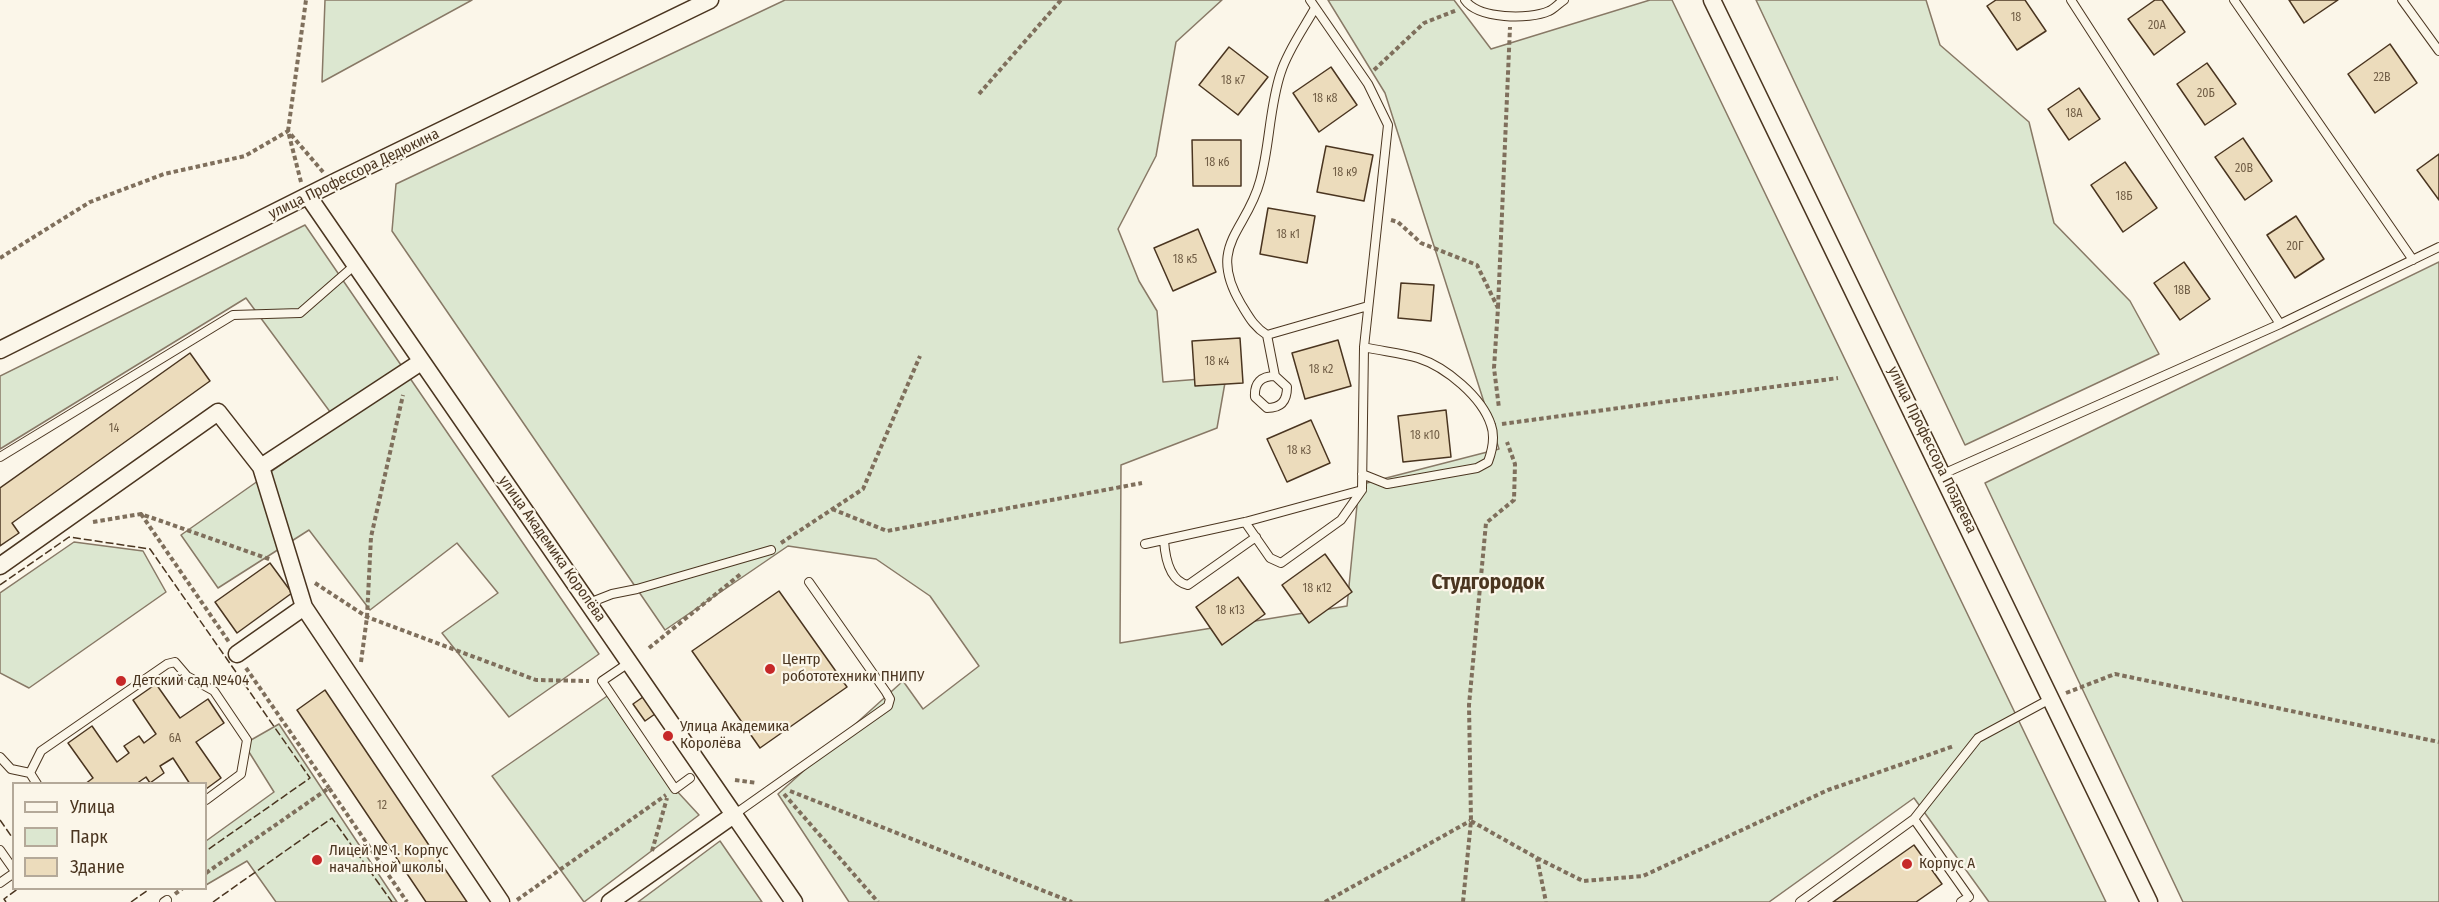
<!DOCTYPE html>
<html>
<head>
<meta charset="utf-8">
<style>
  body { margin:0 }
  #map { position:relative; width:2439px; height:902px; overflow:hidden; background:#fbf6e9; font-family:"Fira Sans Condensed",sans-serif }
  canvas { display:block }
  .legend { position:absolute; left:12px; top:782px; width:195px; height:108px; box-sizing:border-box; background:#fbf6e9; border:2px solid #b4a999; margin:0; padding:8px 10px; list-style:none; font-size:18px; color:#4a3520 }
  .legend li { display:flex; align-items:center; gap:12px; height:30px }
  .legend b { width:30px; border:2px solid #b4a999 }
</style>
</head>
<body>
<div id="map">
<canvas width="2439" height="902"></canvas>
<ul class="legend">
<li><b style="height:8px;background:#fbf6e9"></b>Улица</li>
<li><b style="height:16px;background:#dce7d0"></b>Парк</li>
<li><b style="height:16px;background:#ecdcbc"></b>Здание</li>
</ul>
</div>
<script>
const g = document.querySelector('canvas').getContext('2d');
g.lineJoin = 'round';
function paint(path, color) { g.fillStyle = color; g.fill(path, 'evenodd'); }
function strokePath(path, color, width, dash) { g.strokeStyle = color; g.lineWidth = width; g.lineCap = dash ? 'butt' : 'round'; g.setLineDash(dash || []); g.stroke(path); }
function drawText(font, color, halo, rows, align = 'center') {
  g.font = font + ' "Fira Sans Condensed",sans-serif'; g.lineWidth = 4.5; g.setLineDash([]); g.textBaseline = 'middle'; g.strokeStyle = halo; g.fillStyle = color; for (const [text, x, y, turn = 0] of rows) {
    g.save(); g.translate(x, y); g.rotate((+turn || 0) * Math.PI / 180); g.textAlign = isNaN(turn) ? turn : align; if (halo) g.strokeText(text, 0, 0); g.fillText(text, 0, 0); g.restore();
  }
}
const green = new Path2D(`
  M325,0H472L322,82Z
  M785,0H1222L1176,42L1156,156L1118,229L1139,281L1157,311L1163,382L1226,377L1217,428L1121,465L1120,643L1347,606L1359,485L1499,449L1385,93L1328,0H1454L1491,49L1650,0H1672L2106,902H1989L1914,798L1769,902H849L778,794L903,681L923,709L979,666L930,596L876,559L788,546L665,630L392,231L396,184Z
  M1756,0H1926L1940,45L2029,122L2054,223L2130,301L2159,354L1965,445Z
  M305,225L599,654L509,717L442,633L498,593L457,543L370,610L309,530L218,588L181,535L339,424L246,298L0,449V376Z
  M2439,262V902H2183L1985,483Z
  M74,542L143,551L166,592L29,688L0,673V593Z
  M613,692L675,789L699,815L584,902L492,776Z
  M279,724L397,902H276L247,861L206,885V841L274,792L244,744Z
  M720,841L762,902H638Z`);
paint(green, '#dce7d0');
strokePath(green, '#887966', 1.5);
const building = new Path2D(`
  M1996,0H2025L2046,31L2017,50L1987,6Z
  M2155,0H2162L2185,32L2154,55L2128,19Z
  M2289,0H2338L2304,23Z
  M2390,44L2417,83L2375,113L2348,74Z
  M1229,47L1268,77L1238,115L1199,85Z
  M2207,63L2236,104L2205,125L2177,84Z
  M1331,67L1357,105L1319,132L1293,93Z
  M2079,88L2100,119L2069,140L2048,109Z
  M2243,138L2272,181L2245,200L2215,157Z
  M1192,140H1241V186H1193Z
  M1326,146L1373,155L1364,201L1317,192Z
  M2439,154V200L2417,170Z
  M2125,162L2157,208L2123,232L2091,185Z
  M1268,208L1315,216L1307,263L1260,254Z
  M2296,216L2324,259L2295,278L2267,235Z
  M1198,229L1216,272L1173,291L1154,248Z
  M2184,262L2210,299L2180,320L2154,283Z
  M1401,283L1434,285L1431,321L1398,318Z
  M1240,338L1243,383L1195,386L1192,341Z
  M1338,340L1351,386L1305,399L1292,353Z
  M190,353L210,381L12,523L19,533L0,546V488Z
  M1446,410L1451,457L1403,462L1398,416Z
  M1311,420L1330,463L1287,482L1267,439Z
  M1325,554L1352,592L1309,623L1282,585Z
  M270,563L292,593L237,633L215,602Z
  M1238,577L1265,614L1222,645L1196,607Z
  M779,591L847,687L760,748L692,651Z
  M156,684L180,718L208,699L224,723L196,742L221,778L206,789V784H190L173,758L160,766L164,773L150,783L146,777L136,784H85L93,778L68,743L92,726L117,762L129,753L124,746L139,736L144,743L156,734L133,700Z
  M325,690L467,902H426L297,710Z
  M643,697L655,714L645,721L633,704Z
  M1914,845L1942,884L1916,902H1833Z`);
paint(building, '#ecdcbc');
strokePath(building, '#4a3520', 1.5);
const lane = new Path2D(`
  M1465,0C1478,19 1529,20 1549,11C1554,9 1559,3 1564,0
  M2071,0L2280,324
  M2234,0L2413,260
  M2402,0L2439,51
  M1267,335C1254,327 1249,317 1241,304C1206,245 1247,231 1260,181C1270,146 1269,107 1281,72C1288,50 1304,28 1315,8
  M1275,376L1287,387C1287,401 1281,408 1267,408L1255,397C1254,383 1261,376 1275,376L1267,335L1368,306
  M0,457L233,315L300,313L355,265
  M1362,474L1387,484L1477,468L1488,462C1492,451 1495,436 1491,425C1482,397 1446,367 1418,358C1401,353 1381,351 1364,347
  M1943,474L2280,324L2439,247
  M1245,522L1270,558L1281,563L1341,520L1362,490
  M1164,540C1165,556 1169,581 1188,585L1256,537
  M1145,544L1245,522L1362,490L1364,347L1388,125L1368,84L1310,0
  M589,603L612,594L637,589L771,550
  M630,662L602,681L675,789L690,778
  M0,757L11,769L30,773L37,784
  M30,773L41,751L167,664L175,662L187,676L214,691L247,740L241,774L206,800
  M735,814L888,706L890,699L886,692L809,582
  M1914,819L1969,897L1961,902
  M0,850L14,870
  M0,883L14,873
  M164,902L167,900
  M1800,902L1914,819L1978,738L2052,698`);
const street = new Path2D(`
  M1712,0L2149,902
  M308,196L794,902
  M0,350L337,181L710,0
  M261,467L304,607
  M0,566L218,412L261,467L421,362
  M237,654L304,607L501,902
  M610,902L735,814`);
strokePath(lane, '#4a3520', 10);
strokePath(street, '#4a3520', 19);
strokePath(new Path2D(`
  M1374,70L1424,23L1457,10
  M979,94L1061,0
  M301,182L288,131L306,0
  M1391,220L1398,222L1421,243L1477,265L1498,308L1494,368L1499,408
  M0,258L90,202L164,174L245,156L288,131L323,172
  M1498,307L1510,27
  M1502,424L1838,378
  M832,509L887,531L1142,483
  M141,514L229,642
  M93,522L141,514L272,560
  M781,543L863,489L920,356
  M315,583L367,617L536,680L589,681
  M649,648L742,573
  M361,662L367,617L371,537L403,395
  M246,668L329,788
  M2066,693L2115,674L2439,742
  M735,780L757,783
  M790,791L1072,902
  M784,794L878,902
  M1471,821L1537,858L1546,902
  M652,851L667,798
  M1537,858L1583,881L1643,876L1828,790L1954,746
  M206,873L329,788L407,902
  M175,894L183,888
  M517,900L666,795
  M1325,902L1470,821
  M1463,902L1471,821L1469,705L1486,523L1514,500L1515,464L1507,442`), '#7f6f5c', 4, [4.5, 3]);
strokePath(lane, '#fbf6e9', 8);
strokePath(street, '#fbf6e9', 16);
strokePath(new Path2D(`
  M0,585L69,537L150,549L310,778L206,851
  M0,820L14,840
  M6,902L4,899L19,888
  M131,902L151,888
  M213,902L332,818L392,902`), '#4a3520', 1.5, [8, 3]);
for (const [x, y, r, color] of [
  [770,669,6,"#c62828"],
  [121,681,6,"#c62828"],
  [668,736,6,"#c62828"],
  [317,860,6,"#c62828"],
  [1907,864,6,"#c62828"]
]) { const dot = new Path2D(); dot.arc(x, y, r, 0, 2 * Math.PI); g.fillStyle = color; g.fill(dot); strokePath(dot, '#fbf6e9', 2); }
drawText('12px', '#725f47', null, [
  ["18",2016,18],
  ["20А",2157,26],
  ["22В",2382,78],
  ["18 к7",1233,81],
  ["20Б",2206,94],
  ["18 к8",1325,99],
  ["18А",2074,114],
  ["18 к6",1217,163],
  ["20В",2244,169],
  ["18 к9",1345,173],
  ["18Б",2124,197],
  ["18 к1",1288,235],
  ["20Г",2295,247],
  ["18 к5",1185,260],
  ["18В",2182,291],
  ["18 к4",1217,362],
  ["18 к2",1321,370],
  ["14",114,429],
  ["18 к10",1425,436],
  ["18 к3",1299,451],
  ["18 к12",1317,589],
  ["18 к13",1230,611],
  ["6А",175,739],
  ["12",382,806]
]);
drawText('15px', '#4a3520', '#fbf6e9', [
  ["улица Профессора Дедюкина",354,174,-26],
  ["улица Профессора Поздеева",1932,450,64],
  ["улица Академика Королёва",552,549,55]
]);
drawText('15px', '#4a3520', '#fbf6e9', [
  ["Центр",782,660],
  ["робототехники ПНИПУ",782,677],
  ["Детский сад №404",133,681],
  ["Улица Академика",680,727],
  ["Королёва",680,744],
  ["Лицей № 1. Корпус",329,851],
  ["начальной школы",329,868],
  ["Корпус А",1919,864]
], 'left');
drawText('bold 21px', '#4a3520', '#fbf6e9', [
  ["Студгородок",1488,583]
]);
</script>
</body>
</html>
